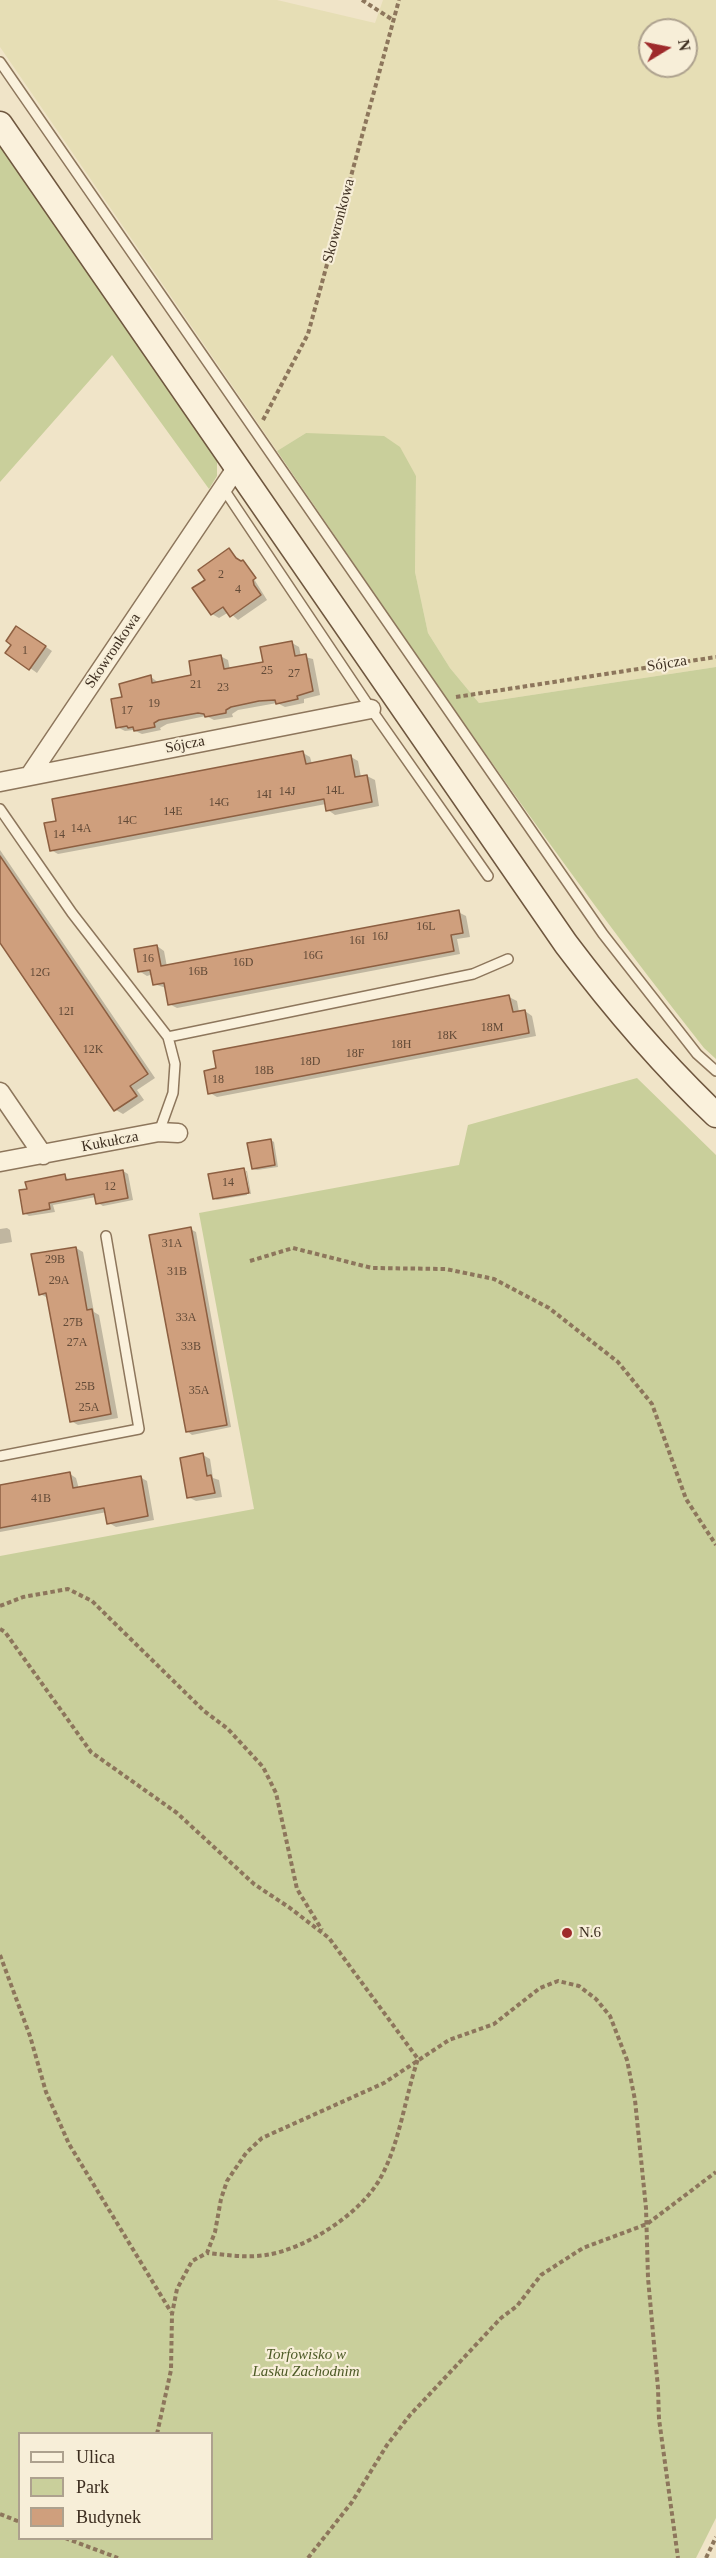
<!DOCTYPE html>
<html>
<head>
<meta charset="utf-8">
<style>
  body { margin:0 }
  #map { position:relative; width:716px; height:2558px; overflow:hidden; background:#f0e4c8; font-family:"Times New Roman",serif }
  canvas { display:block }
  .legend { position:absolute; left:18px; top:2432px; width:195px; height:108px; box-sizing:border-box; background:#f7eed8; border:2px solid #ada18e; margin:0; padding:8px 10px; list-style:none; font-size:18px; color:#3d2e20 }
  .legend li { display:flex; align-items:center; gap:12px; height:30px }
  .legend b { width:30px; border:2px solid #ada18e }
  .north { position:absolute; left:638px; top:18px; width:60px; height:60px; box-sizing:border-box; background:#f7eed8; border:2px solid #ada18e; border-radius:50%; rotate:80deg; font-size:16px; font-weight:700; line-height:24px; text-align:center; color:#3d2e20 }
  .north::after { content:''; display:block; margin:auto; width:21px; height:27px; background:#9e2a2b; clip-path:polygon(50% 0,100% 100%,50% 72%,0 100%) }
</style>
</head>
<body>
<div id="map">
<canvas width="716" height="2558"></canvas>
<ul class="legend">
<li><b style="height:8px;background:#faf1dc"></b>Ulica</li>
<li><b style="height:16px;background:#c9cf9b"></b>Park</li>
<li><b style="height:16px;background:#cf9f7d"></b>Budynek</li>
</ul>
<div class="north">N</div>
</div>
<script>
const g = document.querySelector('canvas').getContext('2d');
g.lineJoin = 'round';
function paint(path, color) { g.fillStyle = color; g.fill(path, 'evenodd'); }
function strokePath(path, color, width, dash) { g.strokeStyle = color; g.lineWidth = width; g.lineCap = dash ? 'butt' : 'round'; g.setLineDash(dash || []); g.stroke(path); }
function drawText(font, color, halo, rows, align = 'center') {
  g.font = font + ' "Times New Roman",serif'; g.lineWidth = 4.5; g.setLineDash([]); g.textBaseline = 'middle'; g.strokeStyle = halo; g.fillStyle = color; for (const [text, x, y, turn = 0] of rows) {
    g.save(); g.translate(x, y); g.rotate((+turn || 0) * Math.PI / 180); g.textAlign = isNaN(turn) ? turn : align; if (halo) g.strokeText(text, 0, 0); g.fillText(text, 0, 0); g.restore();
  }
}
paint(new Path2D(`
  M0,0H277L375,23L383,0H716V667L479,703L450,668L428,633L415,572L416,476L306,433L277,451L0,47ZM650,30H686V66H650Z`), '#e6deb5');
paint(new Path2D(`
  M0,145L217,457V476L209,489L112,355L0,482Z
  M306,433L384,436L400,447L416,476L415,572L428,633L450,668L479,703L716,667V1059L704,1048C552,856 415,653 277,451Z
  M637,1078L716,1155V2518L696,2558H0V1556L254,1509L199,1213L459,1165L468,1125ZM20,2434H212V2538H20Z`), '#c9cf9b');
paint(new Path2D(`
  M229,550L242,562L247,563H244L267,600L238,620L229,612L219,618L212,614L207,580Z
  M24,632L52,651L37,673L30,668Z
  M292,643L299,647L301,656L313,659L320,695L304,699V703L285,707L277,703L238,710L232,714L233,717L214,720L206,716L167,724L160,728L161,730L142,734L133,730L125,731L117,727L123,698L151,677L159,683L193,677L220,656L228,660L230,670L264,663Z
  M303,753L310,757L312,764L351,757L358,761L361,777L367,776L375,780L379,806L335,815L328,810L326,804L58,854L51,850Z
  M0,850L155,1078L137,1090L144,1100L123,1114L116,1110L0,940Z
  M458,912L466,916L470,937L457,939L460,954L177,1008L169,1004L166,988L154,984L153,974L147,976L139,971L157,946L164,951L167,967Z
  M509,997L517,1001L519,1012L525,1011L532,1016L536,1036L217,1097L210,1093Z
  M271,1140L274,1142L278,1167L257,1170L253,1169Z
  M243,1169L247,1195L217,1200L214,1198Z
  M123,1171L128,1174L133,1200L103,1206L98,1203L96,1197L53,1205L55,1212L29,1216L24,1213L65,1176L70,1181Z
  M246,1171H247L251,1194H250Z
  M7,1228L10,1230L12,1242L0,1244V1229Z
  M190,1229L196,1232L231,1427L192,1435L187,1431Z
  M76,1248L83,1252L94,1312L99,1315L118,1418L78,1425L71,1421L48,1298L40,1294Z
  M203,1455L210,1459L213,1478L219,1480L222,1497L196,1501L188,1497Z
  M70,1474L76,1478L79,1489L140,1477L147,1481L154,1520L116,1527L109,1523L107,1512L0,1532V1487Z`), '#0003');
const building = new Path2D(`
  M229,548L236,558L241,561L243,560L256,578L253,580L254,585L261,595L230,617L223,607L211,615L192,588L205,580L198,570Z
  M16,626L46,646L29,670L5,653L11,645L6,641Z
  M292,641L295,656L306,654L313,691L297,696L298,699L276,704L275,700L259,701L231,707L226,710V713L205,717L204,714L198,713L159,720L154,723L155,727L134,731L133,727L128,728L127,726L116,728L111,699L122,697L119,684L151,675L152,683L191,675L189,661L221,655L224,669L263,662L260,647Z
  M303,751L306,764L351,755L355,777L367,775L372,802L326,811L324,799L50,851L44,823L56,821L52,799Z
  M0,856L148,1074L130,1086L137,1096L114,1111L0,943Z
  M459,910L463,933L451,935L454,951L168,1005L164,983L153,985L150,970L138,972L134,949L157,945L161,966Z
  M509,995L513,1012L525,1010L529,1033L208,1094L204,1071L216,1068L213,1051Z
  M271,1139L275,1165L252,1169L247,1143Z
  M244,1168L249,1193L213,1199L208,1174Z
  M123,1170L128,1198L96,1204L94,1194L49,1203L50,1209L23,1214L19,1190L27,1189L25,1182L65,1174L66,1180Z
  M191,1227L227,1425L186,1432L149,1235Z
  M76,1247L87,1310L92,1309L111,1414L70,1422L46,1293L39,1295L31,1254Z
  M203,1453L207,1476L211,1475L215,1493L187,1498L180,1458Z
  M70,1472L73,1488L141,1476L148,1516L107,1524L104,1508L0,1528V1485Z`);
paint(building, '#cf9f7d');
strokePath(building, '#8d5f41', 1.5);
const service = new Path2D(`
  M0,62L603,934L697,1054L716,1071
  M223,488L371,709L488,876
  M0,809L72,913L168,1037L175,1064L173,1093L159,1132
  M168,1037L473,974L508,959
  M0,1456L139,1429L106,1236`);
const minor = new Path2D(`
  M30,775L237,467
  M0,782L371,709
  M0,1092L43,1155
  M0,1162L159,1132L178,1133`);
const secondary = new Path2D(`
  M0,124L566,944C612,1005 661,1063 716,1115`);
strokePath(service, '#8d765c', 12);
strokePath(minor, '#8d765c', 21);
strokePath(secondary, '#6f573f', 27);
strokePath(new Path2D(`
  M362,0L393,20
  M263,420L308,334L399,0
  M456,697L716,657
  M250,1261L293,1248L372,1268L446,1269L494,1279L549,1308L618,1362L652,1404L686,1499L716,1545
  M0,1606L23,1597L68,1589L92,1601L204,1711L228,1729L263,1767L276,1793L297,1889L322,1930
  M0,1629L5,1632L91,1752L177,1813L254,1884L290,1908L329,1938L418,2059C405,2097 400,2142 381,2177C362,2213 306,2249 266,2255C247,2258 227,2255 207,2253
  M0,1955L30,2036L46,2092L69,2144L171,2312
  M157,2434L171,2370L172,2314L177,2289L192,2261L207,2253L215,2232L221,2199L227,2181L246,2153L262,2138L384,2083L449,2040L494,2024L540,1988L558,1981L579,1986L596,1999L610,2016L627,2060L635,2100L646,2208L648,2278L658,2388L659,2419L678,2558
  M0,2514L20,2522
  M65,2538L118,2558
  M308,2558L352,2502L387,2445L410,2415L501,2318L517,2306L541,2275L583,2248L647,2224L716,2172
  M706,2558L716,2537`), '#8d765c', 4, [4.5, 3]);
strokePath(service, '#faf1dc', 9);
strokePath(minor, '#faf1dc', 18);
strokePath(secondary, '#faf1dc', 24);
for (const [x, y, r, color] of [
  [567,1933,6,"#9e2a2b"]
]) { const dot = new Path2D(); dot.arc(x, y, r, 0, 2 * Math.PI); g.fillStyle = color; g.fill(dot); strokePath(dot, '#f7eed8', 2); }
drawText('12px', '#624a37', null, [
  ["2",221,575],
  ["4",238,590],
  ["1",25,651],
  ["25",267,671],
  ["27",294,674],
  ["21",196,685],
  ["23",223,688],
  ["19",154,704],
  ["17",127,711],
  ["14L",335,791],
  ["14J",287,792],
  ["14I",264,795],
  ["14G",219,803],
  ["14E",173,812],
  ["14C",127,821],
  ["14A",81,829],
  ["14",59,835],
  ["16L",426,927],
  ["16J",380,937],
  ["16I",357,941],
  ["16G",313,956],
  ["16",148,959],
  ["16D",243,963],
  ["16B",198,972],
  ["12G",40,973],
  ["12I",66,1012],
  ["18M",492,1028],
  ["18K",447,1036],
  ["18H",401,1045],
  ["12K",93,1050],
  ["18F",355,1054],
  ["18D",310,1062],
  ["18B",264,1071],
  ["18",218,1080],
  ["14",228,1183],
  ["12",110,1187],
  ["31A",172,1244],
  ["29B",55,1260],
  ["31B",177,1272],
  ["29A",59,1281],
  ["33A",186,1318],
  ["27B",73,1323],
  ["27A",77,1343],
  ["33B",191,1347],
  ["25B",85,1387],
  ["35A",199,1391],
  ["25A",89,1408],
  ["41B",41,1499]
]);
drawText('15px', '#3d2e20', '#f7eed8', [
  ["Skowronkowa",339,221,-75],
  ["Skowronkowa",113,651,-56],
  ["Sójcza",667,664,-9],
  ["Sójcza",185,745,-11],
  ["Kukułcza",110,1142,-11]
]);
drawText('15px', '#3d2e20', '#f7eed8', [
  ["N.6",579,1933]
], 'left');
drawText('italic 15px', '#4d5a26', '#f7eed8', [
  ["Torfowisko w",306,2355],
  ["Lasku Zachodnim",306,2372]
]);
</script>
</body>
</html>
